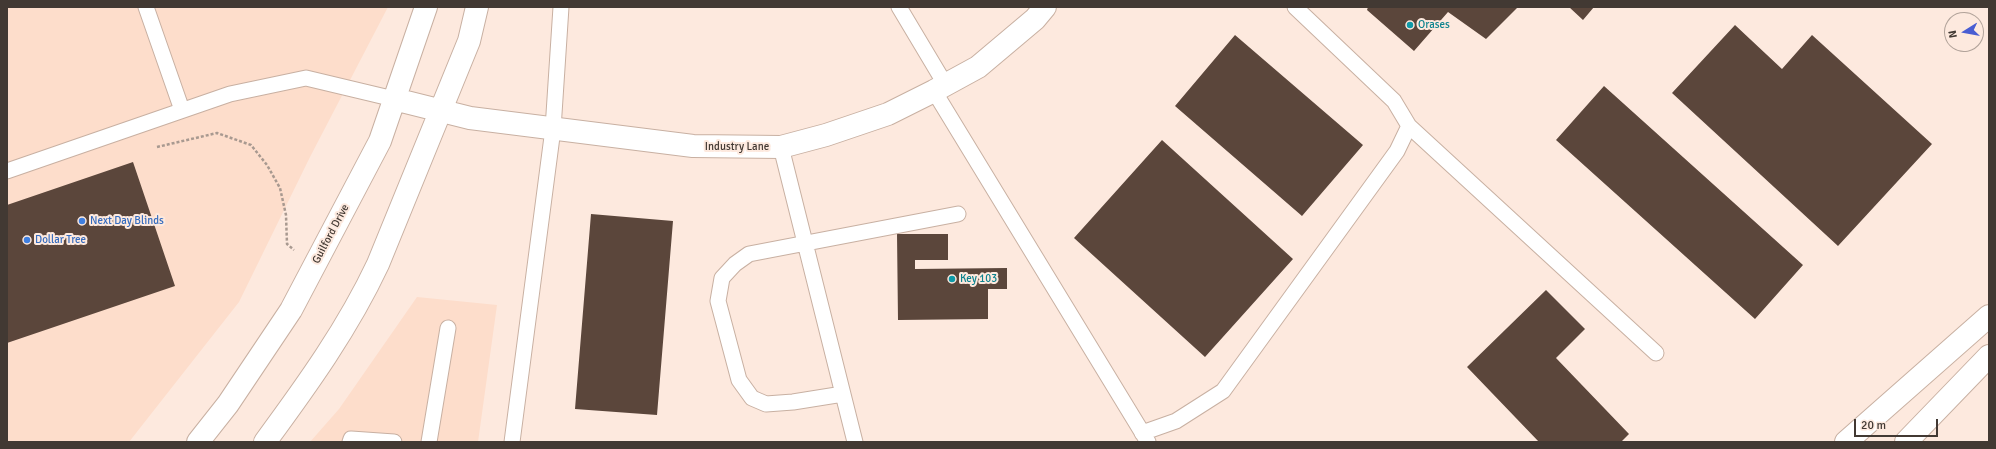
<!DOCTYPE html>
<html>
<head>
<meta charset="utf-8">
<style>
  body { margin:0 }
  #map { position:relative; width:1996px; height:449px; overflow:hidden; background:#fde9de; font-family:Signika,sans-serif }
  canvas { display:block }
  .frame { position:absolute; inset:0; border:8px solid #423933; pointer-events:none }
  .north { position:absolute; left:1944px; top:12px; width:40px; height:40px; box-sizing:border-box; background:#fde9de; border:1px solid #b2a39a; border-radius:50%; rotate:259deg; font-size:11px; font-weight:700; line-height:16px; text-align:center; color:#423933 }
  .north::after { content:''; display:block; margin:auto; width:14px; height:18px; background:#495dd2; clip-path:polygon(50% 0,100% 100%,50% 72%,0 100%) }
  .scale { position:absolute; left:1854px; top:419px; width:84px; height:18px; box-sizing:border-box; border:2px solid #423933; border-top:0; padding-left:5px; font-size:12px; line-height:14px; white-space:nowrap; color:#423933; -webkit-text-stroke:3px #fde9de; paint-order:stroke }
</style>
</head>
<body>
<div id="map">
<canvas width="1996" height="449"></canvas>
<div class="frame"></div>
<div class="north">N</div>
<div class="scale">20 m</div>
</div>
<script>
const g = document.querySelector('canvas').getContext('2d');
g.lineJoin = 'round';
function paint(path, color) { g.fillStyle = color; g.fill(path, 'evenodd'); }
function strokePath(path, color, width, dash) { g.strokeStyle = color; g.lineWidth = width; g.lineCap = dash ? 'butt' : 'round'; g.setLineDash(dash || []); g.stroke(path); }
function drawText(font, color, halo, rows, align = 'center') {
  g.font = font + ' Signika,sans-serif'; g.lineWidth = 4; g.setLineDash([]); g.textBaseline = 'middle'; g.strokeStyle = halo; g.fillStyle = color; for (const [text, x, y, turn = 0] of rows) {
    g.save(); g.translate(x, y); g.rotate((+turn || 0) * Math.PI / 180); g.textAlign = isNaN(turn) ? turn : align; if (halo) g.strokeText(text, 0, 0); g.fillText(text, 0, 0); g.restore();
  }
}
paint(new Path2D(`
  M7,7H388L310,157L239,302L129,442H7Z
  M417,297L497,305L478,442H310L339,409Z`), '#fdddcb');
paint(new Path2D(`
  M1368,7H1518L1486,39L1448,12L1414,51L1367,10Z
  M1569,7H1594L1583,20Z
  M1735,25L1782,69L1812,35L1932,144L1838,246L1672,93Z
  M1235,35L1363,145L1302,216L1175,106Z
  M1604,86L1803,265L1755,319L1556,140Z
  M1162,140L1293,259L1205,357L1074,238Z
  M133,162L175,286L7,343V205Z
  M591,214L673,221L657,415L575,409Z
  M897,234H948V260H915V269L1007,268V289H988V319L898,320Z
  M1546,290L1585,329L1556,358L1629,434L1621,442H1539L1467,367Z`), '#5b463b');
const lane = new Path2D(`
  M146,7L182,110
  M899,7L945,84
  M934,91L1148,442
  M1409,126L1656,353
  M781,147L855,442
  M7,171L230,94L306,78L394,99
  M843,394L793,402L766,404L752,398L739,380L718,301L722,278L735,264L749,254L958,214
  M1142,433L1176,421L1223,391L1397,151L1409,126L1394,101L1295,7
  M350,442L351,439L394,442
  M429,442L448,328
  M512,442L553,129L561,7`);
const secondary = new Path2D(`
  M394,99L470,118L693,146L781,147L826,135L888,114L934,91L978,67L1035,19L1045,7
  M198,442L228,404L291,310L380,141L426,7
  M265,442C307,385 348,328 378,264L469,41L477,7`);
const highway = new Path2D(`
  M1846,442L1989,316
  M1906,442L1989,356`);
strokePath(lane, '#c8b0a2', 17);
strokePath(secondary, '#c8b0a2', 24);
strokePath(highway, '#c8b0a2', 24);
strokePath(new Path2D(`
  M157,147L217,133L251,145L267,165L280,188L286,215L287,244L294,250`), '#a89990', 2.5, [3, 2]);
strokePath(lane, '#fff', 15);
strokePath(secondary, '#fff', 22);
strokePath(highway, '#fff', 22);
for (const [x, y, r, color] of [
  [1410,25,4,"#0f9aa8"],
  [82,221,4,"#3f7fe0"],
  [27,240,4,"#3f7fe0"],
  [952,279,4,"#0f9aa8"]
]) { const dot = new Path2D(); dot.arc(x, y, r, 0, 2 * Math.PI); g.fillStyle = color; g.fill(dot); strokePath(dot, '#fde9de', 1.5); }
drawText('11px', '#0d838f', '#fde9de', [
  ["Orases",1418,25],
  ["Key 103",960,279]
], 'left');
drawText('11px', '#423933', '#fde9de', [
  ["Industry Lane",737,147],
  ["Guilford Drive",331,234,-62]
]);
drawText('11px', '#366cbe', '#fde9de', [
  ["Next Day Blinds",90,221],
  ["Dollar Tree",35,240]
], 'left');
</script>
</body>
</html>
